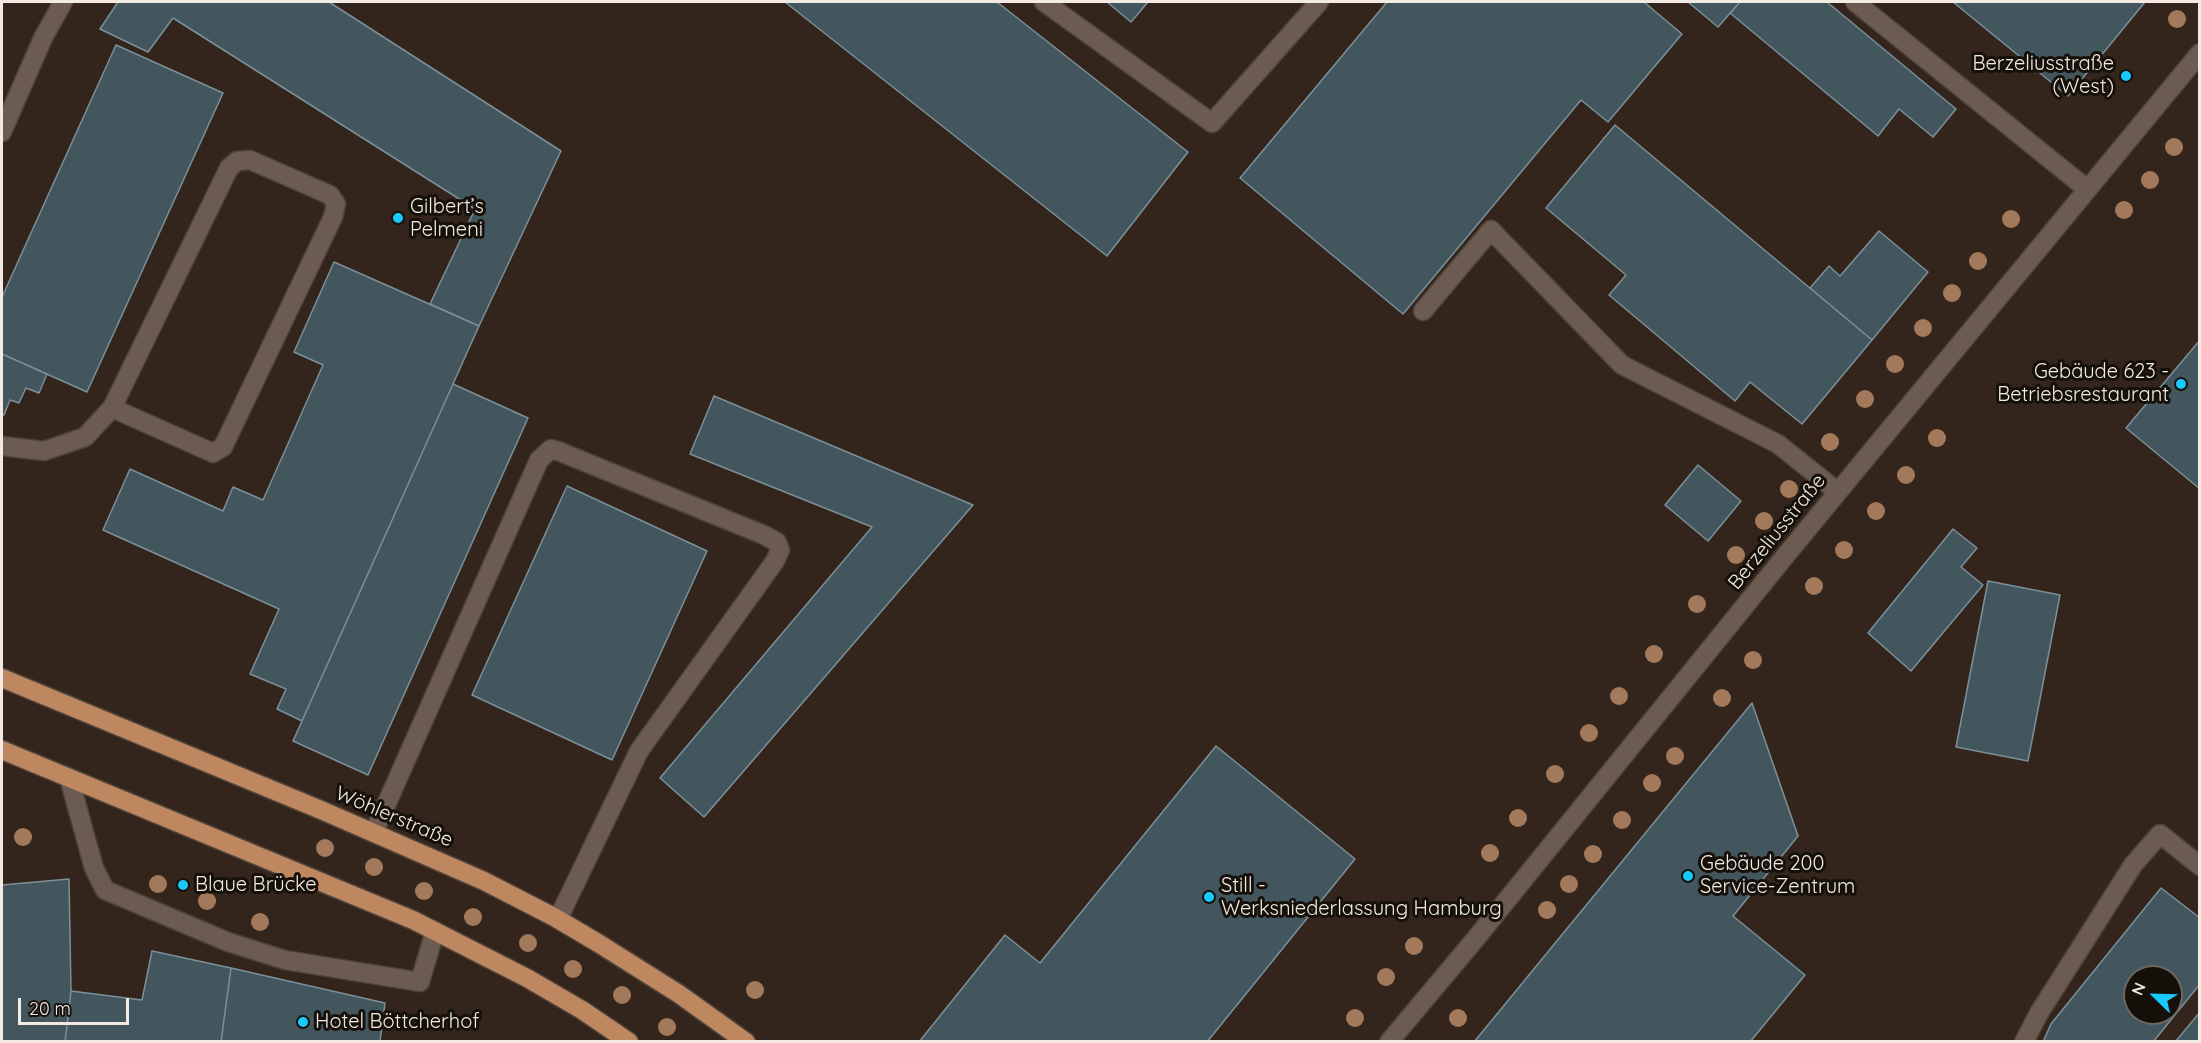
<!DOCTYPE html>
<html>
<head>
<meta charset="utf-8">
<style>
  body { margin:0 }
  #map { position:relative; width:2201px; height:1043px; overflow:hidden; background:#33251b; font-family:Quicksand,sans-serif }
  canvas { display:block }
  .frame { position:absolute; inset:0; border:3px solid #f3eae3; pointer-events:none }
  .north { position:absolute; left:2123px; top:965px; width:60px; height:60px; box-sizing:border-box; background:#16100b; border:2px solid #6e6761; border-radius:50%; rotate:293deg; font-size:16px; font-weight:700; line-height:24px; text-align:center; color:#f3eae3 }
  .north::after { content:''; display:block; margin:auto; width:21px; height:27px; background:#17cafb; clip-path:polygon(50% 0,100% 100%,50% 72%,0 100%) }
  .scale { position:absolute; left:18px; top:998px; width:111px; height:27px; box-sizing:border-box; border:3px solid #f3eae3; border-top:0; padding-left:8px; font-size:18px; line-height:21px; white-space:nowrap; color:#f3eae3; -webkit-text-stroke:4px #16100b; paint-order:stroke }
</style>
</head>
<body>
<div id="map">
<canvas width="2201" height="1043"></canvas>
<div class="frame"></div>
<div class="north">N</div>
<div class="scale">20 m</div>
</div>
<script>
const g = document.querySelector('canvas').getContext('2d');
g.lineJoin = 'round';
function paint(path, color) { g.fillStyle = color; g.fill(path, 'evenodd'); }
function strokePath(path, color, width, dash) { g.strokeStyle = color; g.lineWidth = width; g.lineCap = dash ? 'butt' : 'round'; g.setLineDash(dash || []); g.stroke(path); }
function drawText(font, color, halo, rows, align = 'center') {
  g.font = font + ' Quicksand,sans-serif'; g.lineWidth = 6; g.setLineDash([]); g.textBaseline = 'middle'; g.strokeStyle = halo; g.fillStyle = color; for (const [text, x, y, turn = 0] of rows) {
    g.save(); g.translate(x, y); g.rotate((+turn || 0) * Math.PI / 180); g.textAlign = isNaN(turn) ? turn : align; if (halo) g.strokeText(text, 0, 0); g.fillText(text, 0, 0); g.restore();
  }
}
const building = new Path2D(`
  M118,2H329L561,151L479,326L430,304L475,209L173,18L148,52L100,29Z
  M785,2H997L1188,152L1107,256Z
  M1107,2H1148L1131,22Z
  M1387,2H1644L1682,34L1608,122L1581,100L1403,314L1240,178Z
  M1688,2H1740L1718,27Z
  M1740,2H1827L1956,109L1933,137L1899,109L1878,136L1730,13Z
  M1953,2H2145L2068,96Z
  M116,45L223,93L87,392L2,354V297Z
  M1615,125L1872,340L1802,424L1750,382L1735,401L1609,295L1626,275L1546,208Z
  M1879,231L1928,272L1872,340L1810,288L1829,266L1840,276Z
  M334,262L479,326L302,721L277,709L286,689L250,674L279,609L103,530L130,469L223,511L233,487L263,500L323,365L294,352Z
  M2200,340V489L2126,428Z
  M2,354L47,374L39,393L26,388L19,403L10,400L4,415L2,414Z
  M453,384L528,418L368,775L293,741Z
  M714,396L973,505L704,817L660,778L872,527L690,454Z
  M1698,465L1741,501L1708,541L1665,505Z
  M567,486L707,551L612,760L472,695Z
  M1953,529L1977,548L1961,567L1983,585L1911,671L1868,633Z
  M1988,581L2060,595L2028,761L1956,747Z
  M1752,703L1798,836L1733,916L1805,975L1750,1042H1474Z
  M1216,746L1355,859L1207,1042H919L1005,935L1040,963Z
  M69,879L71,991L65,1042H2V885Z
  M2161,888L2200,918V984L2153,1042H2043L2051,1024ZM2135,977H2171V1013H2135Z
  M152,951L231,968L221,1042H65L71,991L142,1000Z
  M231,968L385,1003L380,1042H221Z
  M2200,1012V1042H2177L2176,1041Z`);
paint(building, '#43565e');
strokePath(building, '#7b9099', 1.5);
const minor = new Path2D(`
  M1044,2L1212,123L1319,2
  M1855,2L2087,189
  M2,132L43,38L63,2
  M1423,311L1491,230L1622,365L1778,444L1838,492
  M2,446L44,451L85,437L112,408L229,168L237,161L250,160L330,195L336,204L333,217L223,447L213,453L112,408
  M69,778L94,868L105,890L228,942L285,960L420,982L435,931
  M374,832L539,460L551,449L558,451L764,535L777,542L780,550L775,561L639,751L558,919
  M1389,1042L1477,937L1786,555L2200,53
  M2024,1042L2039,1013L2133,865L2160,834L2200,866`);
const major = new Path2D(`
  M2,678L321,810L484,881L554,917L598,943L679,994L746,1042
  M2,750L413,920L527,978L582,1010L629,1042`);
strokePath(minor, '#4e433b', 21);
strokePath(major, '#4e433b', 21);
strokePath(minor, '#6b5b50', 18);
strokePath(major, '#be875f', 18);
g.fillStyle = '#a2795b';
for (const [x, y] of [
  [2177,19],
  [2174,147],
  [2150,180],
  [2124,210],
  [2011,219],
  [1978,261],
  [1952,293],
  [1923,328],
  [1895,364],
  [1865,399],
  [1937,438],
  [1830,442],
  [1906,475],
  [1789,489],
  [1876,511],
  [1764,521],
  [1844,550],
  [1736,555],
  [1814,586],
  [1697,604],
  [1654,654],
  [1753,660],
  [1619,696],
  [1722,698],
  [1589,733],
  [1675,756],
  [1555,774],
  [1652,783],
  [1518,818],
  [1622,820],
  [23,837],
  [325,848],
  [1490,853],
  [1593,854],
  [374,867],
  [158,884],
  [1569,884],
  [424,891],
  [207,901],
  [1547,910],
  [473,917],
  [260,922],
  [528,943],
  [1414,946],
  [573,969],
  [1386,977],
  [755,990],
  [622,995],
  [1355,1018],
  [1458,1018],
  [667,1027]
]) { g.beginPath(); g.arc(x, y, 9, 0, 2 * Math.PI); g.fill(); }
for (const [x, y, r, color] of [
  [2126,76,6,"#17cafb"],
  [398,218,6,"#17cafb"],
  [2181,384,6,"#17cafb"],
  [1688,876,6,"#17cafb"],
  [183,885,6,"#17cafb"],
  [1209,897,6,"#17cafb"],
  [303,1022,6,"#17cafb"]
]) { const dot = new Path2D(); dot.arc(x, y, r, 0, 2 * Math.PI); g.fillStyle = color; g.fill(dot); strokePath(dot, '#16100b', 2); }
drawText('20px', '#f3eae3', '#16100b', [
  ["Berzeliusstraße",2114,64,"right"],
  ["(West)",2114,87,"right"],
  ["Gilbert’s",410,207],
  ["Pelmeni",410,230],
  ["Gebäude 623 -",2169,372,"right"],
  ["Betriebsrestaurant",2169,395,"right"],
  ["Gebäude 200",1700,864],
  ["Service-Zentrum",1700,887],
  ["Blaue Brücke",195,885],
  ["Still -",1221,886],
  ["Werksniederlassung Hamburg",1221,909],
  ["Hotel Böttcherhof",315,1022]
], 'left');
drawText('20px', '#f3eae3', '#16100b', [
  ["Berzeliusstraße",1777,532,-51],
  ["Wöhlerstraße",394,817,23]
]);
</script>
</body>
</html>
